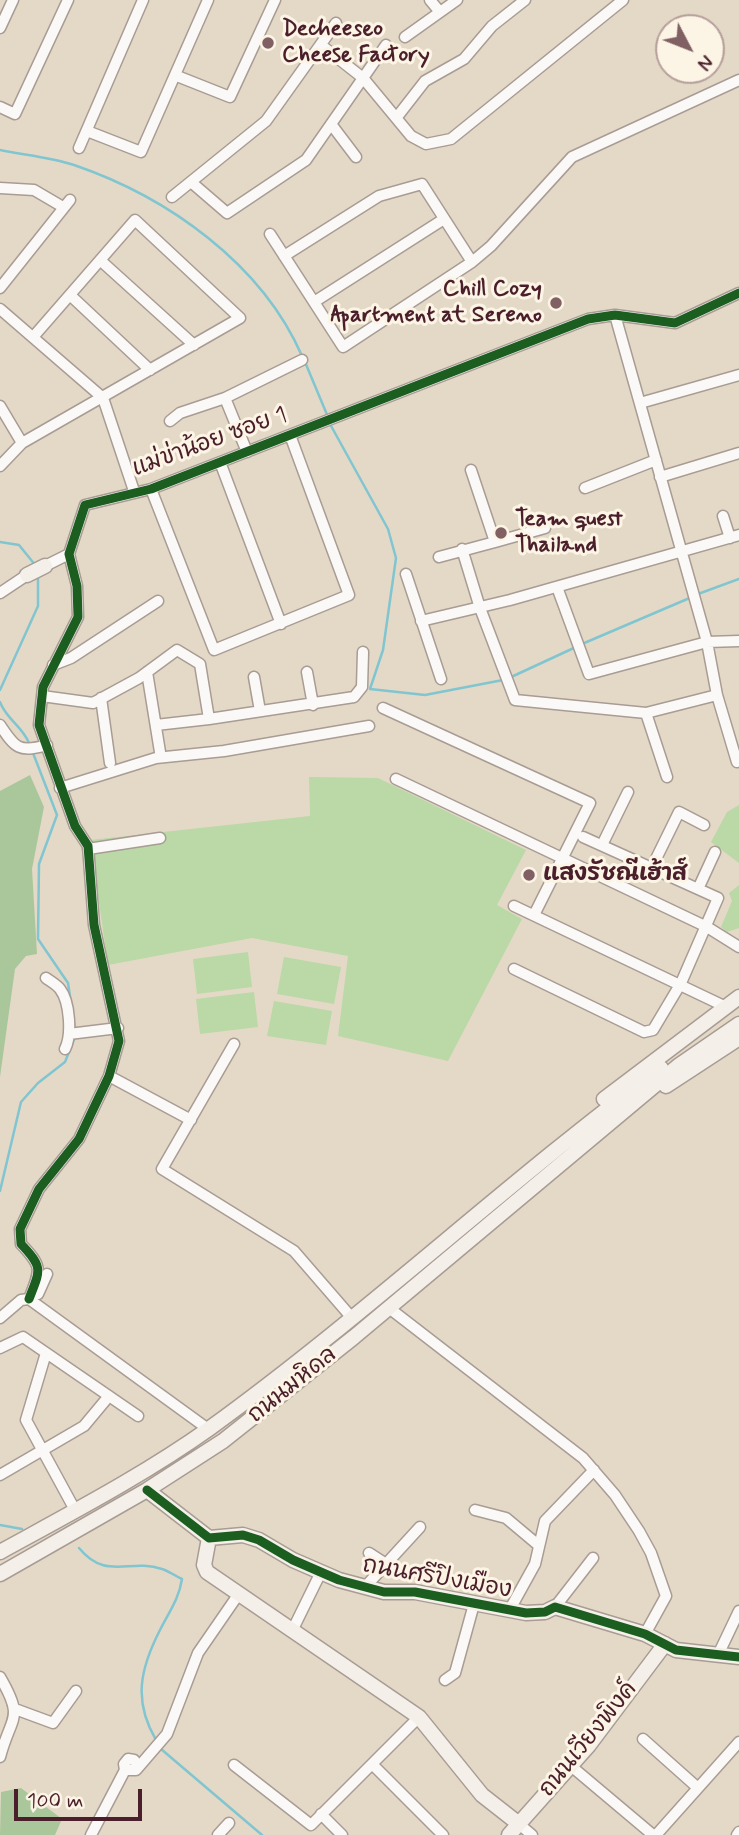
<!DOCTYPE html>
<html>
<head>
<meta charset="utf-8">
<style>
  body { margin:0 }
  #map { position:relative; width:739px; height:1835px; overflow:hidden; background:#e4d9c7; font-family:Mynerve,sans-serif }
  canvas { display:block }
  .north { position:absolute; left:655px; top:14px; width:70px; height:70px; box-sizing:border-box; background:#fcf5e5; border:2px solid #b59f9b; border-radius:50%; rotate:132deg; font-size:19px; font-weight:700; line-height:28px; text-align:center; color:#4a1f2b }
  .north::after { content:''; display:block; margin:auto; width:24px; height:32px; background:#806062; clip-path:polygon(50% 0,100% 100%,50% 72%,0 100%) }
  .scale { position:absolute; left:14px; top:1789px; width:128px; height:32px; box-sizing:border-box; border:4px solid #4a1f2b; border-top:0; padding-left:9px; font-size:21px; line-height:24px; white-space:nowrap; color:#4a1f2b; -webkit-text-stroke:5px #fcf5e5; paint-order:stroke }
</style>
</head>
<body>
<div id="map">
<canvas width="739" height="1835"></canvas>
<div class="north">N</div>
<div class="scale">100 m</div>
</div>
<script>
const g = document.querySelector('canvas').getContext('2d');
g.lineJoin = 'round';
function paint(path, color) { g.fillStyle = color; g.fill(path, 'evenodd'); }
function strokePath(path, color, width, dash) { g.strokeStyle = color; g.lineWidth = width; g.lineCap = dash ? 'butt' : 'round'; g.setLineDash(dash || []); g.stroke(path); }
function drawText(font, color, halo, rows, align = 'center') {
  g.font = font + ' Mynerve,"Playpen Sans Thai",sans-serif'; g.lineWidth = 6; g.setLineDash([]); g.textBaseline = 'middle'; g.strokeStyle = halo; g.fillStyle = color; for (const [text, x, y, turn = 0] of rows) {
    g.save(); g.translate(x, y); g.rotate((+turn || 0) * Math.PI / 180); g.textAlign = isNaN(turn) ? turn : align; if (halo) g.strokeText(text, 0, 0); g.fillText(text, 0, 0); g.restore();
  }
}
paint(new Path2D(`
  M309,777L378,778L526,850L497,905L522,919L448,1061L338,1036L348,956L252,938L108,965L90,840L310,816Z
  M739,805V863L711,842L727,812Z
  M739,885V928L727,932L721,927L732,901L729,893Z
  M248,952L252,987L197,994L193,959Z
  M284,957L341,967L334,1004L277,994Z
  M254,992L258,1027L200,1034L196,999Z
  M274,1001L332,1011L326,1045L267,1036Z`), '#bbd8a7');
paint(new Path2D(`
  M30,775L44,807L32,869L37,954L26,956L15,969L0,1077V791Z
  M21,1788L62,1819L55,1835H0L1,1792Z`), '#aac79c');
strokePath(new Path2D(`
  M0,150C24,155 50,157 74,165C168,197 262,264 302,356
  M305,362L328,417
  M330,424L388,529L396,558L383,650L370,689L425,695L503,680
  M0,542L19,545L36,566
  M698,594L739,579
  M582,644L692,597
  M509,678L576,647
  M0,690L38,606V576
  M0,702C6,719 22,726 29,743
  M33,753L57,815L39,864L38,939L68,983L75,1030
  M0,1191L21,1102L38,1083L65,1062L75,1037
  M0,1525L22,1529
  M79,1548C106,1581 129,1558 162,1569C169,1571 175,1576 182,1579C179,1599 169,1612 160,1630C140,1669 133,1701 156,1740
  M161,1749L262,1835`), '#81c5d1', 2.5);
const street = new Path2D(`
  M430,0L440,12
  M0,28L13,0
  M405,37L457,0
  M321,45L363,78L411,136L426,144L451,139L623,0
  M177,76L230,97L275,0
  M0,107L15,114L68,0
  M397,117L425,81L464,59L492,26L525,0
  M331,124L356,157
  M87,131L141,152L208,0
  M79,148L143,0
  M191,182L227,213L306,160L386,45
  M0,188L34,190L63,207
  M172,197L266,121L336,23
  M270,234L343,347L472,262L491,246L572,157L739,80
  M284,256L379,196L422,184L472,262
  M100,260L194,345
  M0,288L70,200
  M70,295L150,370
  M314,302L444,219
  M0,309L103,398L134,491
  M615,315L707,642L717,695L737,762L739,760
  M225,398L247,452
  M640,403L739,375
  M0,406L22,443
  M170,421L180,413L225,398L302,360
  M220,462L281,624
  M0,466L22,443L240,318L135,220L34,336
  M471,470L495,542L545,528
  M660,477L739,453
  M585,488L656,460
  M151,489L214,650L349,595L290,435
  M723,516L730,538
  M462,549L480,608L515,700L646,713L717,695
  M439,557L495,542
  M45,566L69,554
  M406,574L441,679
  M557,587L589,674L707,642L739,641
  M0,593L27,575
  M421,621L510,600L739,535
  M53,665L71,658L158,601
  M147,672L160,752
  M307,672L313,705
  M254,677L260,711
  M42,696L93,703L139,678L177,650L200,664L209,719L354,697L362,687L363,652
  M101,698L110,763
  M383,708L590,803L534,915
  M646,713L667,777
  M0,725C15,748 19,753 47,745
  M156,725L209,719
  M396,779L707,927L739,947
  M60,788L156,758L224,751L369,726
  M602,845L628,792
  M88,849L160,838
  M652,867L679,812L704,825
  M698,889L715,852
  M514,906L724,1006
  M514,969L644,1032L653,1030L681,983L718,898L583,837
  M46,978C50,981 57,985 60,989C70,1002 72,1035 65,1049
  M69,1034L118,1028
  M234,1044L162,1169L294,1251L352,1318
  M109,1076L191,1120
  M38,1294L47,1274
  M29,1299C40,1270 44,1268 21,1244L20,1229L39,1189L79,1139L109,1076L119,1041L94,925L88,846L75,826L39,725L43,687L78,617L77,586L69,554L85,505L151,489L588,319L615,315L675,323L739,293
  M389,1308L583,1458L615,1495L639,1531L651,1553L666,1596L645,1634
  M0,1318L21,1300L29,1299L208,1429
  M0,1348L23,1337L138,1416
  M46,1353L26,1420L75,1510
  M0,1475L84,1426L109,1396
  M475,1510L506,1518L537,1544
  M369,1553L386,1564
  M365,1587L420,1527
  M555,1607L593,1558
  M509,1611L535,1564L545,1521L594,1470
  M292,1631L321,1572
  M718,1655L739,1611
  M0,1677C25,1720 11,1715 0,1757
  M445,1680L455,1673L474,1604
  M15,1709L53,1723L76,1691
  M643,1739L698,1788
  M137,1764L134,1760L128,1759L124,1764L125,1770H136L167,1734L198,1653L238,1595
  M372,1764L443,1835
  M234,1765L311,1825L419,1717
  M571,1766L653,1835
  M321,1814L342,1835
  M519,1824L532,1835
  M91,1835L125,1770
  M218,1835L229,1823
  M656,1835L739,1742
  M737,1835L739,1832`);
const secondary = new Path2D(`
  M27,575L45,566
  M666,1086L739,1038
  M604,1099L739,997
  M147,1490L209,1538L243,1535L259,1540L293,1560L339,1580L384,1592H415L526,1613L545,1612L555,1607L645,1634L676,1650L739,1657
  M209,1538L204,1565L207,1572L419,1717L482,1795L519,1824
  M0,1552C71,1513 144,1475 210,1428C366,1315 506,1183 661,1068
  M0,1574L147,1490L223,1441L354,1337L678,1066L739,1024
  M509,1835L589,1745L665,1644`);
strokePath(street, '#a89c94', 13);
strokePath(secondary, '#a89c94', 17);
strokePath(street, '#fbf9f7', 10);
strokePath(secondary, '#f4f0e9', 14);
strokePath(new Path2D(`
  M29,1299C40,1270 44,1268 21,1244L20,1229L39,1189L79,1139L109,1076L119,1041L94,925L88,846L75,826L39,725L43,687L78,617L77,586L69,554L85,505L151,489L588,319L615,315L675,323L739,293
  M147,1490L209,1538L243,1535L259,1540L293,1560L339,1580L384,1592H415L526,1613L545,1612L555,1607L645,1634L676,1650L739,1657`), '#1b5e20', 9);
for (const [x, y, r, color] of [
  [268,43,7,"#806062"],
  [556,303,7,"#806062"],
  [501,533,7,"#806062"],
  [529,875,7,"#806062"]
]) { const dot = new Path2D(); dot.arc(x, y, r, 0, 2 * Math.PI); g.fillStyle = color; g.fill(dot); strokePath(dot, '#fcf5e5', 2.5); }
drawText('bold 23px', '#4a1f2b', '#fcf5e5', [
  ["Decheeseo",282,30],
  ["Cheese Factory",282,56],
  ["Chill Cozy",542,290,"right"],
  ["Apartment at Sereno",542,316,"right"],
  ["Team quest",515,520],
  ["Thailand",515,546],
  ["แสงรัชณีเฮ้าส์",543,875]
], 'left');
drawText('23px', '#4a1f2b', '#fcf5e5', [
  ["แม่ข่าน้อย ซอย 1",210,443,-20],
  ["ถนนมหิดล",293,1386,-39],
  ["ถนนศรีปิงเมือง",437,1579,10],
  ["ถนนเวียงพิงค์",589,1740,-51]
]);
</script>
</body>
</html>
